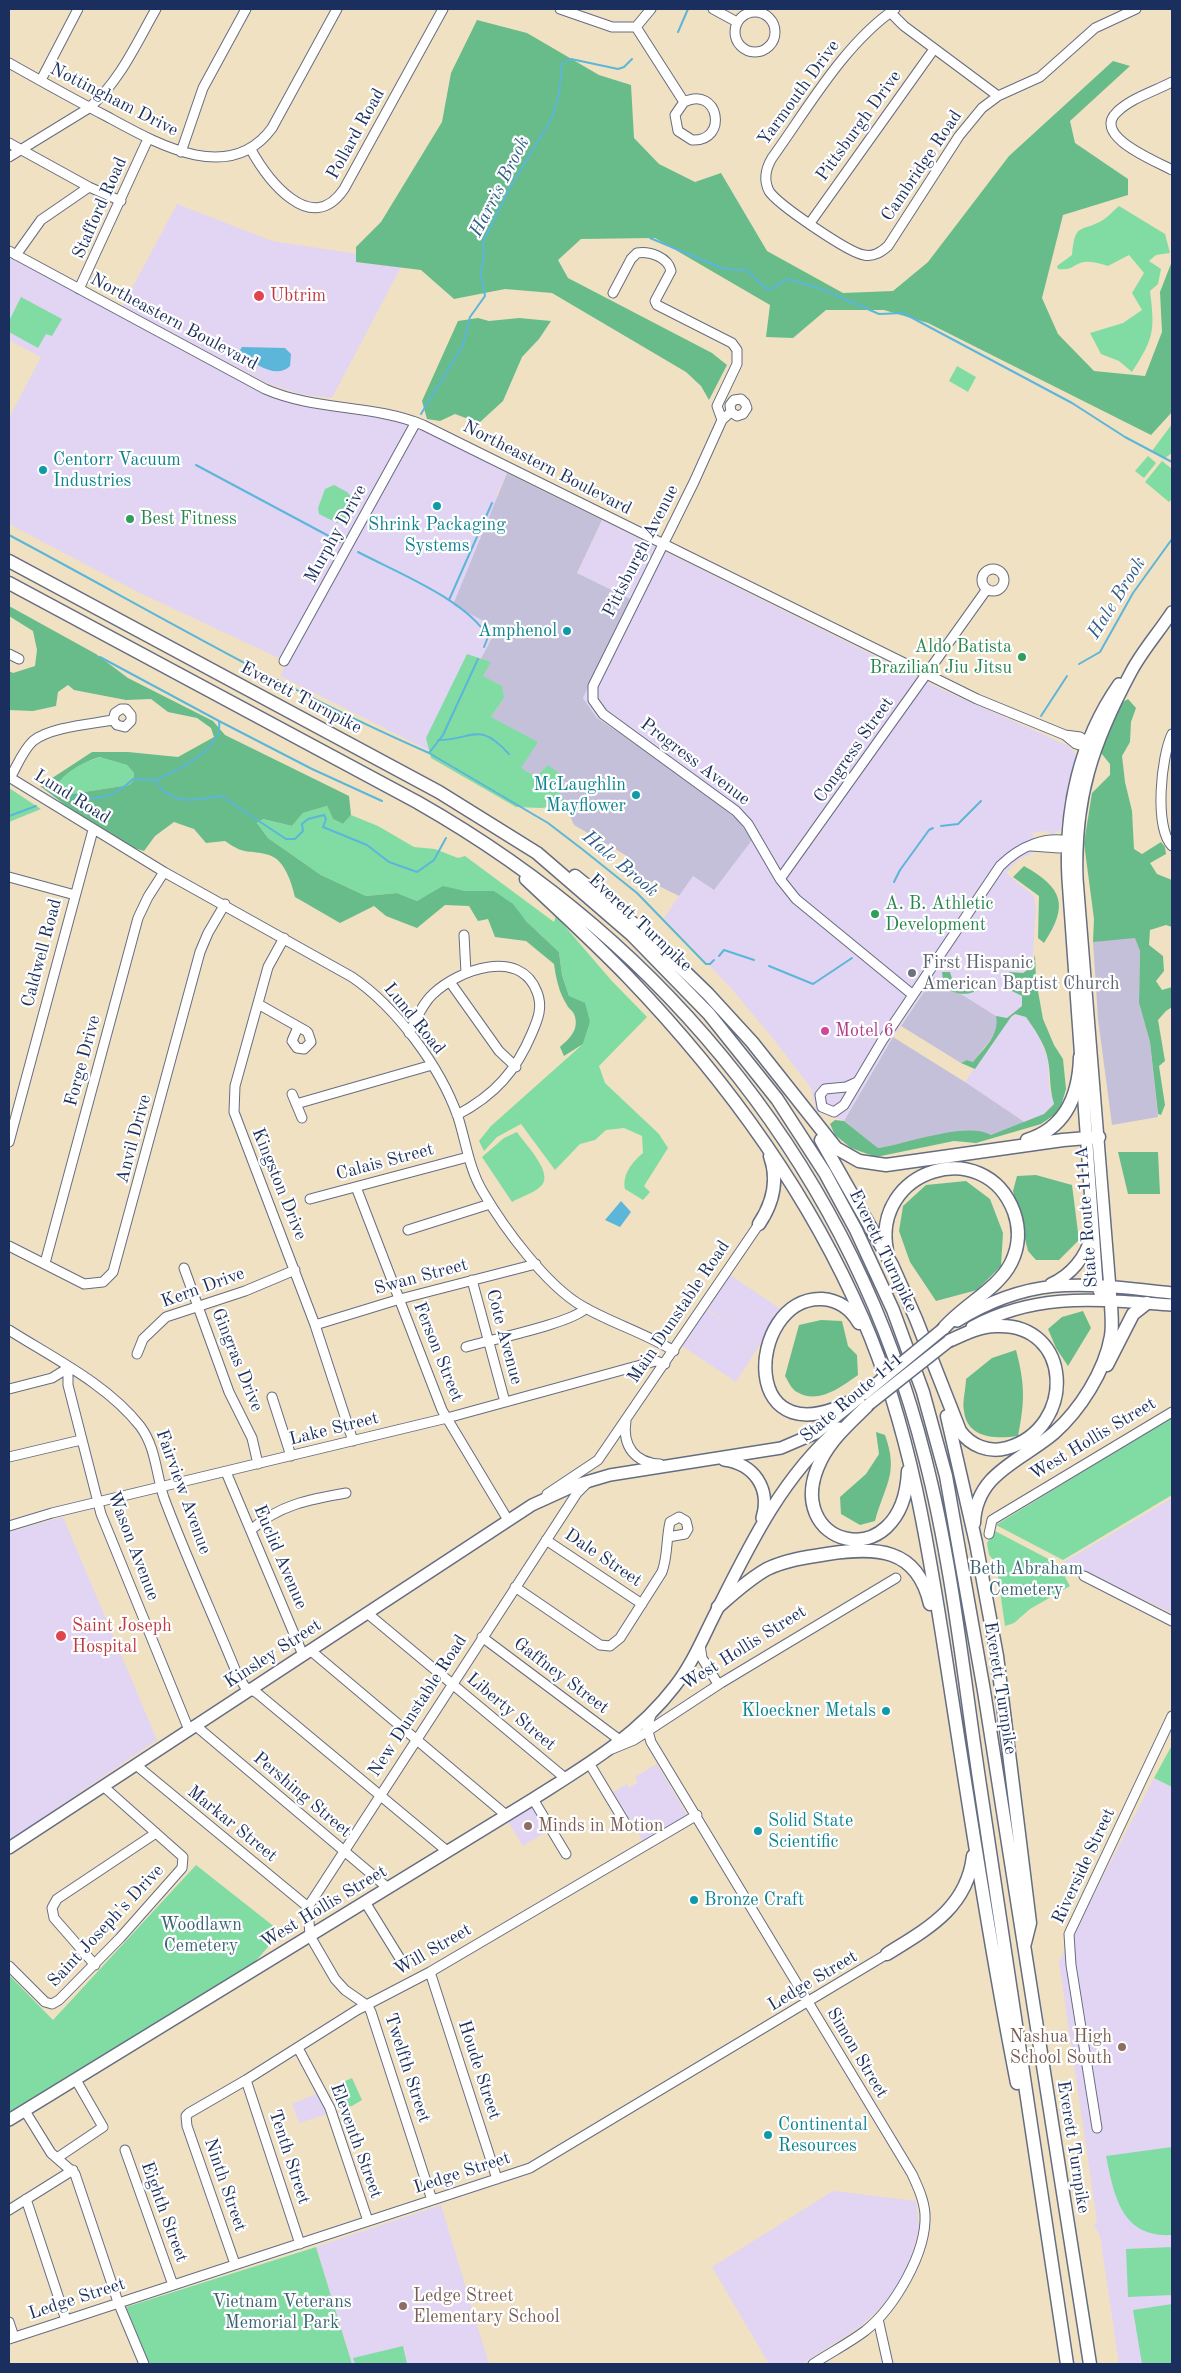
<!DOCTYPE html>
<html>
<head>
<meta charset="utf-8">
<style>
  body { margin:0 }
  #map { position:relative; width:1181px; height:2373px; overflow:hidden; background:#f0e1c3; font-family:"Old Standard TT",serif }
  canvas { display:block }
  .frame { position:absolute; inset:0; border:10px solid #1b2f5e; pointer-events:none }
</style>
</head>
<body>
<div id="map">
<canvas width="1181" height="2373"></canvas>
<div class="frame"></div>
</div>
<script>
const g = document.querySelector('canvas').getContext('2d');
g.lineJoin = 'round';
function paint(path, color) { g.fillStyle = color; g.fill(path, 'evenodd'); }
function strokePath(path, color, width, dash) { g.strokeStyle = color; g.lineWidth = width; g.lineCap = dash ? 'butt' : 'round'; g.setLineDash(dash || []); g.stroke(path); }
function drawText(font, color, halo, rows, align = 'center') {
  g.font = font + ' "Old Standard TT",serif'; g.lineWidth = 4.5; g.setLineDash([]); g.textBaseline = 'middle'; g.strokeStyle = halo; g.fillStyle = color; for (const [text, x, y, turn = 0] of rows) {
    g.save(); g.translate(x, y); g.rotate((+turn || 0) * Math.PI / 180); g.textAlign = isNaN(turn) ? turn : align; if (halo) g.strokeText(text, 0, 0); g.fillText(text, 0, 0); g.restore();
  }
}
paint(new Path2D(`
  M177,204L272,241L404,261L332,398L300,394L269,384L122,307Z
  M9,257L33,270L32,271L34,270L275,399L318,408L400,421L431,433L507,473L497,494V628L432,752L280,676L287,662L136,591L9,524V418L41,357L9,340Z
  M602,520L943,690L1067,745L1075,753L1076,759L1062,829L1052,835L1047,831L1033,833V853L1018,860L1006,873L1034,896L1036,909L1032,967L1023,973L1009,972L1012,991L1022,996V1006L1007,1018L996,1016L934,977L893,1037L844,1121L816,1111L811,1088L775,1041L731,988L664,918L693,876L714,890L657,758L597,718L583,698L630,599L577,573Z
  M1015,1014L1026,1017L1039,1036L1048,1060L1049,1087L1054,1104L1044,1114L1026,1123L965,1082L1007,1021Z
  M730,1275L782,1310L736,1382L682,1346L706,1310L729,1324L707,1309Z
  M1172,1498V1613L1064,1562Z
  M63,1517L157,1740L9,1841V1532Z
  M657,1764L687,1815L643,1841L613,1792L627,1784L629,1788L638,1782L635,1777Z
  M1154,1778L1172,1787V2364H1119L1100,2236L1094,2225L1097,2221L1059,1962Z
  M533,1807L548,1831L523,1846L508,1822Z
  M318,2093L327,2114L299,2123L292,2104Z
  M833,2191L916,2201L919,2228L912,2255L897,2286L884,2304L861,2326L802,2364H769L712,2267Z
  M441,2205L489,2364H352L316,2247Z`), '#e2d4f3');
paint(new Path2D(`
  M507,473L602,520L577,573L630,599L583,698L597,718L657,758L705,794L738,820L752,840L714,890L693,876L679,896L637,875L627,856L574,825L555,784L561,775L536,777L520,768L491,717L504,698L474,672L497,628L453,605Z
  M1118,938H1136L1140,951L1139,1003L1150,1042L1158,1117L1112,1125L1098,1019L1093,942Z
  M934,977L996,1016L998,1024L995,1034L973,1062L967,1060L961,1063L901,1026Z
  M893,1037L965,1082L1026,1123L991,1135L959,1132L878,1148L844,1121Z`), '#c5c0da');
paint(new Path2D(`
  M1119,206L1165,234L1170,253L1156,255L1149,261L1161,269L1158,284L1150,291C1155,331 1154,338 1132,372L1119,361L1101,354L1090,333L1123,323L1142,310L1132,293L1144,273L1129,255L1108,266C1101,264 1093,261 1084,262C1073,264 1073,271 1058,269L1057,266L1072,255C1075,221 1081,233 1103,220C1109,216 1114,210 1119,206Z
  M21,297L62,319L52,336L46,334L38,348L9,332V321Z
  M957,366L976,377L968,392L949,381Z
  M1172,424V453L1165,458L1152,451Z
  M1148,456L1156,463L1144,478L1135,471Z
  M1162,461L1172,469V499L1169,502L1145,482Z
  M334,485L347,492L356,502L345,520L337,523L319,514L318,508L325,489Z
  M467,654L491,662L483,676L502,686L504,698L491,717L538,742L521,768L536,777L548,765L562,775L555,784L565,804L542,808L516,807L431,758L426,738Z
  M101,757L127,765L134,773L133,781L129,785L58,796L55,791C58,774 85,761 101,757Z
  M9,788L41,809L9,822Z
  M327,806L333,819L343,824L351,815L378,826L414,847L435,849L458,858L465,856L554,922L556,916L611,980L647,1017L599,1066L605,1083L659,1134L668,1148L644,1186L650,1192L643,1200L625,1189C622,1175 632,1162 643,1153L642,1136L624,1128L606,1130L595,1140L580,1144L555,1170L521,1124L497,1137L484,1151L479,1141L491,1126L583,1044L590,1022L569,996L562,975L559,952L494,891H465L443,887L417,901L397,893L366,896L321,875L268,838L257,823L263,819L292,826L303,813Z
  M517,1132C525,1144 553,1172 542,1185C536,1192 521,1197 512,1202L482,1157L504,1138Z
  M1172,1417V1495L1063,1560L996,1525Z
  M995,1531L1058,1564L1070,1586L1030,1609L1014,1623L1005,1626L996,1563L989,1555L987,1543Z
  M1172,1745V1787L1154,1778Z
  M196,1865L281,1932L254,1963L9,2113V1975L53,2020Z
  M352,2078L362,2100L352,2106L342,2107L336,2085Z
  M1172,2147V2235C1121,2238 1114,2195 1106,2156Z
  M316,2247L352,2364H149L126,2307Z
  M1172,2247V2295L1128,2297L1126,2249Z
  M1172,2304V2364H1142L1133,2310Z
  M403,2346L407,2364H355L353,2358Z`), '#81dca3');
paint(new Path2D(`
  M477,20L527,33L599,75L631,85L634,138L659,164L695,182L721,173L767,251L843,293L893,291L928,262L1009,156L1113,61L1130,66L1070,121L1075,143L1128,179V195L1063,215L1042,298L1058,334L1094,371L1145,376L1162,332L1160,292L1172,261V412L1151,435L928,323L884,310H826L793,338L766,337L770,305L655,238L581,239L558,260L568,278L712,353L727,365L709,400L701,386L686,372L552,293L505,289L454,299L421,270L356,262V247L381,222L442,122L451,73Z
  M478,318L489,321L519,318L551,321L539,339L522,357L503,401L479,423L455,414L440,421L427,419L422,401L458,321Z
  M9,606L96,654L128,678L213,721L225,735L349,796L351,815L343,824L333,819L327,806L303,813L292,826L263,819L257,823L268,838L321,875L366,896L397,893L417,901L443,886L465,891H494L513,904L526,921L559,952L562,975L569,996L585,1003L590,1022L583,1044L564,1056L560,1047C570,1038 580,1029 574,1014C573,1011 568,1008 567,1005C559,993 556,978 554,964L526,941L495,937L488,919L478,921L469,906L445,905L417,928L386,916L374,906L340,923L295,897C292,884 285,860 269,855C248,849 246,856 225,841L206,843L194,829L174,822L155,836L144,851C105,841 72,809 40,786L92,752H128L178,757L214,737L211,728L197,718L168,712L151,699L126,700L74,690L68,685L58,692L56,706L33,711L9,710V671L13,673L35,666L37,650L33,631L9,616ZM100,757L127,765L134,773L133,781L129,785L58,796L55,791C58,775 85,761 100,757Z
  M1128,699L1136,708L1131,722L1130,742L1122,756L1125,782L1132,811L1134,849L1142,854L1161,842L1165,847L1166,854L1150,863L1157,874L1172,880V927L1166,925L1150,930L1149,945L1163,956L1164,971L1156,981L1162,990L1172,987V1007L1166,1011L1158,1020L1165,1061L1159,1066L1165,1105L1161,1115L1158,1114L1150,1042L1139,1003L1140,951L1135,938L1093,942L1094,919L1084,843L1092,793L1110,775V764L1101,753L1121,703Z
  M1024,866C1063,888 1069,905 1044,943L1038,938L1039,896L1013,877Z
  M1035,955L1036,980L1043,1019L1054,1045L1063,1059L1066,1089L1061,1106L1054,1115L1041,1124L976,1143L954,1141L876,1157L851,1148L835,1135L830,1124L835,1120L844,1121L878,1148C907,1144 967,1121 991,1135L1044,1114L1054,1104C1049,1087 1051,1076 1048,1060C1045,1044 1035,1030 1026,1017L1015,1014L1011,1017L975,1069L961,1063L967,1060L973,1062C984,1048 1000,1035 996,1016L1007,1018L1022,1006V996L1012,991L1005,980L1009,972L1023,973L1032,967Z
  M942,972H950L954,985L963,988L972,985L974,992C962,996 954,993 944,987Z
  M1118,1152H1158L1160,1194H1128Z
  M1036,1175L1072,1185L1079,1240L1059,1260H1036L1028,1251L1013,1191L1017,1176Z
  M966,1181L990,1199L1003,1233L1001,1266L977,1290L936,1301L910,1262L899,1231L903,1206L926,1185Z
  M1083,1311L1091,1328L1068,1366L1056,1348L1048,1329L1062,1317Z
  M821,1320L842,1321L848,1346L857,1355L858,1375C841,1387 818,1405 797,1392C792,1390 788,1381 785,1376L799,1325Z
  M1016,1350C1025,1384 1025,1401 1018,1436C997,1439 967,1439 964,1411C962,1401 966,1389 966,1379L992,1358Z
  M876,1432L885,1435C899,1474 885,1484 875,1521L860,1525L841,1514L840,1497L866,1474L879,1454Z`), '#68bc89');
paint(new Path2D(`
  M242,347L285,348L291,354L290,366C276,380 255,363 241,355L239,352Z
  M621,1201L631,1212L620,1227L605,1220Z`), '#5bb6d9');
strokePath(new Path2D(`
  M678,32L688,9
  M650,238L724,269L746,270L768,290L788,279L822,289L879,314L903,313L1072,403L1125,437L1172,462
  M421,414L463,345L470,317L485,296L481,274L484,254L483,242L509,189L552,118L559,94L562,64L571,59L618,69L624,67L632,59
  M196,465L340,542
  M9,535C148,609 284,690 429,753
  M358,552C396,572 467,600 488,637L484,647
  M449,600L492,503
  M100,657L219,721C224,750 177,770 155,780
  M478,659L443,735L429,753L548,823L582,849L637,893L706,964H710L714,960
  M1079,664L1100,652L1133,593L1172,539
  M1041,716L1067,676
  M219,721L312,769L382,801
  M438,740C474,740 478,720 509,754
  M53,794C86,797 106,806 133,779L155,780L164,792L180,799L190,800L221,796L286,839H295L303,831L302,824L308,819L324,815L326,819L323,827L367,845L389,862L417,872L434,860L446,838
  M9,816L36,806
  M941,826L958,824L981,801
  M894,882L900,870L929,830L933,828
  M719,956L724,950L754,960
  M769,966L813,984L852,958`), '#5bb6d9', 2);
const minor = new Path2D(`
  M560,9L612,27H636
  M713,9L737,22
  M895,9C844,44 808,108 772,158C766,168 763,179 769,191C777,204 849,253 864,255C874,257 881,252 888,246L959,136L982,108L998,96L1040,77L1095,28L1136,9
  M890,12L904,26L998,96
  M735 32a20 20 0 1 1 40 0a20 20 0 1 1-40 0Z
  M636,27L684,102L675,115L678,131L692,140C729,142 719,85 684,102
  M636,27L651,9
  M9,63C41,81 73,99 106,116C154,142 229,187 272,128L337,9
  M41,80L78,9
  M1172,82C1155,91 1131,98 1117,112C1091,136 1156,161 1172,170
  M9,143L89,187L121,201
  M250,148C267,179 311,238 344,189L443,9
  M181,152L203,88L246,9
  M9,157L89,108C120,81 136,44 156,9
  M810,223L934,49
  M9,251L265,389C315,411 372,404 423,425L977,699L1065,735L1080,737L1092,745
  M16,255L41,220L89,187
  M79,289L148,139
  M613,293L631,259L637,253C650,251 668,257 671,271L655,301L657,305L732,343L737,350V364L717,406L722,420
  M731,412L730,405L734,400L741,399L745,403L747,408L743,414L737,416L731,412L722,420L694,482L593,686V700L603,714L736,811L748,824L780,879L796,899L913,995
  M982 580a11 11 0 1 1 22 0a11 11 0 1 1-22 0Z
  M9,654L19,659
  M284,661L416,422
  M1172,734C1161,757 1154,827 1172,846
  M1065,735L1076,744L1091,748
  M9,777L164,872L352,977C396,1007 440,1066 458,1117C466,1142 469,1169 483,1192C504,1228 546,1285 582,1306C611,1323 645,1333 674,1351
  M10,778C17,766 23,750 33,741C50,727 92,724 113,720L117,725L125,727L131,721V715L126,709H121L115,713L113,720
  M1031,846L1059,848L1072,845
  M9,877L75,895
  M780,879L987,589
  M464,935L466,973
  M284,938L268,967L235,1086L234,1112L315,1325L353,1441
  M450,982L499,1051L516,1067
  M258,1004L306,1031L308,1033L311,1042L304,1049L297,1048L292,1041L298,1027
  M409,1033C416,1020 422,1004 433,994C458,970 520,947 537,992C543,1007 538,1019 532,1033C516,1071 495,1095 457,1115
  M857,1082L846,1087L825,1089L820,1095L822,1107L834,1112L844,1105L882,1041L1000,866C1020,846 1046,835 1073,842
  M292,1094L302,1118
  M296,1104L432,1065
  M9,1142L93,830
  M356,1187L442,1410L508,1520
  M310,1199L468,1157
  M408,1230L490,1204
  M9,1246L84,1284L103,1282L113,1272L200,952L208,933L225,904
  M45,1263L138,918L148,897L164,872
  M184,1268L229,1392L252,1438L258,1464
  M472,1280L505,1402
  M315,1325L400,1299L536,1264
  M9,1330C53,1358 107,1384 140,1426C156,1447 156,1474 164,1498C186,1557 213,1615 237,1674L245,1687L257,1693L447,1851
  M466,1347C489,1340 573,1323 586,1308
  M137,1354L143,1339L166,1317L245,1291L295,1270
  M68,1368V1385L101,1514L189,1730
  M9,1389L52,1378L68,1368
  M272,1397L291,1456
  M626,1421C622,1446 635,1463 660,1464
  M9,1457L81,1440
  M226,1472L303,1655
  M547,1494L598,1460L759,1224
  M9,1526L52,1513L447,1418L637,1366L656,1361L665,1364
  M251,1530C278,1505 311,1499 346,1493
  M989,1534L992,1520L1172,1412
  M546,1540L642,1604
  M1084,1576L1172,1621
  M515,1587L600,1645L610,1646L620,1638L662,1572C668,1556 666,1539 670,1522L679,1517L686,1521L688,1529L685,1534L668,1537
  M367,1613L565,1778
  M482,1637L621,1741
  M700,1645L702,1658L718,1684
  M310,1650L506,1815
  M651,1715L647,1728L651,1742L912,2174C918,2187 924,2200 925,2214C927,2253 894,2308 865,2331C849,2343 830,2353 813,2364
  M196,1726L388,1888
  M612,1749L634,1740L721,1683L896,1578
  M589,1763L624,1821
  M136,1765L308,1907
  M533,1799L566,1854
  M365,1902L399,1957
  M95,1965L54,1918L52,1908L57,1899L156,1833
  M9,1966L45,2002L52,2004L59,2000L120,1938L182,1868L183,1857L103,1786
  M430,1972L497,2179
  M298,2048L330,2108L368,2221
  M246,2080L300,2244
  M25,2111L51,2153L75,2174L118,2302L144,2364
  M1097,2128L1071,1965L1069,1934L1172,1716
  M125,2150L173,2285
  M57,2158L103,2127L76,2080
  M26,2199L66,2320
  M432,2200L371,2012L368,2006L345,1990L335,1979L310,1936L308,1907L577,1493L587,1483
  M9,2210L73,2170
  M235,2264L187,2126L186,2116L189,2113L246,2080L357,2010L430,1972L697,1815
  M878,2319L888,2364
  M9,2322L14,2337
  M9,2339L530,2168L887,1954`);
const major = new Path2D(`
  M1051,1284C1071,1275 1086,1257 1091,1236
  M1111,1301L1077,879C1074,798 1093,743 1131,672C1142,651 1159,632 1172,612
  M1111,1301L1101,1295L1097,1285L1068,879C1064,810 1079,741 1119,684
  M957,1321C1035,1273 1087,1284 1172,1293
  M972,1327C1039,1291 1100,1300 1172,1305
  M724,1460C754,1464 771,1488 762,1518
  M9,1848L532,1505L576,1485L610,1475L781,1448L816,1433L859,1398
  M9,2120L533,1799C585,1766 637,1736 675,1686C693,1663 704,1635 717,1610C750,1544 783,1476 839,1428`);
const highway = new Path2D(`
  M9,561L439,792L537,853L632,935L709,1014L777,1099L825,1173L856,1230L893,1310L923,1392L946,1476L984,1691L1090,2364
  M9,583L417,802C669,945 854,1175 925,1458C953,1567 964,1681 981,1792C1010,1983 1037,2174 1067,2364
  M575,876L645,933L708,994L752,1042L836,1148L859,1161L886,1165L1063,1140L1099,1137
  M526,879C560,911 595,943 628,977C724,1077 808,1192 863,1319C915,1439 932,1571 952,1698C972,1827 992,1956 1017,2083
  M821,1140L892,1265L916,1319L960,1431C971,1446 989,1453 1007,1448C1077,1428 1073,1322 996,1326C980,1326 964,1334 949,1341
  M1027,1140C1066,1128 1079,1095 1080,1057
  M759,1224C773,1203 779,1181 770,1156
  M887,1251C871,1169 985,1134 1014,1212C1020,1229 1019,1247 1011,1263C998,1289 962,1306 943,1329
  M859,1323C851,1309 838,1300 822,1299C745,1296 735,1473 864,1394
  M1107,1365L1133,1314L1147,1303
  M868,1405C851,1422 832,1438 821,1460C778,1546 903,1580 908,1471
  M947,1416L976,1543L997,1656L1030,1923L1025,1943
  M974,1523C976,1473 1021,1461 1054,1433C1080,1410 1105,1371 1111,1336C1113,1324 1111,1313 1111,1301
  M718,1607C734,1593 749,1579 767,1569C786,1560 807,1557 827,1554C876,1547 917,1547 930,1604
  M887,1954C927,1929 967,1908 973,1856`);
strokePath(minor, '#666d81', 11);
strokePath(major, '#666d81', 14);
strokePath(highway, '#666d81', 15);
strokePath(minor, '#fff', 9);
strokePath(major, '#fff', 11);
strokePath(highway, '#fff', 12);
const majorBridge = new Path2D(`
  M864,1394L943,1329
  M868,1405L949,1341`);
strokePath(majorBridge, '#666d81', 14, []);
strokePath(majorBridge, '#fff', 11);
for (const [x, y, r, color] of [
  [259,296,6,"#e0444e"],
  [43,470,5,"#0f9aa8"],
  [437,506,5,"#0f9aa8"],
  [130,519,5,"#2e9e5b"],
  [567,631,5,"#0f9aa8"],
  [1022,657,5,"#2e9e5b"],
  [636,795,5,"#0f9aa8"],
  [875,914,5,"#2e9e5b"],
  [912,973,5,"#6b7280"],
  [825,1031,5,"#d1479c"],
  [61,1636,6,"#e0444e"],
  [886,1711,5,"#0f9aa8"],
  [528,1826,5,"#8d6e63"],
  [758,1831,5,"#0f9aa8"],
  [694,1900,5,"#0f9aa8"],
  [1122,2047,5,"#8d6e63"],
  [768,2135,5,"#0f9aa8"],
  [403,2306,5,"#8d6e63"]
]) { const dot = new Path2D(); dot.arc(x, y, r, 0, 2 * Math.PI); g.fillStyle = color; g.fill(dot); strokePath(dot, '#fff', 2); }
drawText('18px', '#1b2f5e', '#fff', [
  ["Yarmouth Drive",799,93,-54],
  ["Nottingham Drive",114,100,27],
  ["Pittsburgh Drive",859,126,-54],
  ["Pollard Road",356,134,-61],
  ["Cambridge Road",922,166,-56],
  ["Stafford Road",100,208,-66],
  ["Northeastern Boulevard",174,322,28],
  ["Northeastern Boulevard",547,468,27],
  ["Murphy Drive",336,534,-61],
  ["Pittsburgh Avenue",641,551,-63],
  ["Everett Turnpike",301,698,28],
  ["Congress Street",854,750,-55],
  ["Progress Avenue",695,762,37],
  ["Lund Road",72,797,32],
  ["Everett Turnpike",640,923,43],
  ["Caldwell Road",42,953,-75],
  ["Lund Road",414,1019,51],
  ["Forge Drive",83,1061,-75],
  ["Anvil Drive",134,1139,-75],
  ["Calais Street",385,1162,-15],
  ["Kingston Drive",279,1184,68],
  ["State Route 111A",1087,1217,-94],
  ["Everett Turnpike",883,1251,64],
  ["Swan Street",421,1277,-15],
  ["Kern Drive",203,1288,-20],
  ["Main Dunstable Road",679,1312,-56],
  ["Cote Avenue",504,1337,75],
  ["Ferson Street",438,1352,68],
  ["Gingras Drive",237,1360,68],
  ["State Route 111",852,1398,-40],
  ["Lake Street",334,1429,-14],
  ["West Hollis Street",1093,1439,-31],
  ["Fairview Avenue",183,1492,70],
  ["Wason Avenue",133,1546,69],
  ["Euclid Avenue",280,1557,67],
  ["Dale Street",603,1558,34],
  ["West Hollis Street",744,1648,-32],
  ["Kinsley Street",273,1654,-33],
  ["Gaffney Street",561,1676,37],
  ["Everett Turnpike",1000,1688,81],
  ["New Dunstable Road",418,1706,-57],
  ["Liberty Street",511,1712,40],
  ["Pershing Street",302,1795,40],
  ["Markar Street",232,1824,39],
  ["Riverside Street",1084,1866,-65],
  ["West Hollis Street",324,1907,-31],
  ["Saint Joseph's Drive",106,1926,-47],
  ["Will Street",433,1950,-30],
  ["Ledge Street",813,1981,-31],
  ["Simon Street",857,2053,59],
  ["Twelfth Street",407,2068,72],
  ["Houde Street",479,2070,72],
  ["Eleventh Street",356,2141,70],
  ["Everett Turnpike",1073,2147,81],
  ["Tenth Street",289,2157,72],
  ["Ledge Street",462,2173,-18],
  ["Ninth Street",225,2185,71],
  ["Eighth Street",164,2212,70],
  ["Ledge Street",77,2299,-18]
]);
drawText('18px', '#be3a42', '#fff', [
  ["Ubtrim",270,296],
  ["Saint Joseph",72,1626],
  ["Hospital",72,1647]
], 'left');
drawText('18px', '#0d838f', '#fff', [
  ["Centorr Vacuum",53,460],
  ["Industries",53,481],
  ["Shrink Packaging",437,525,"center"],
  ["Systems",437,546,"center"],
  ["Amphenol",557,631,"right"],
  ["McLaughlin",626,785,"right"],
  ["Mayflower",626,806,"right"],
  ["Kloeckner Metals",876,1711,"right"],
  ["Solid State",768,1821],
  ["Scientific",768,1842],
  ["Bronze Craft",704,1900],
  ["Continental",778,2125],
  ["Resources",778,2146]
], 'left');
drawText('18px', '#27864d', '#fff', [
  ["Best Fitness",140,519],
  ["Aldo Batista",1012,647,"right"],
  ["Brazilian Jiu Jitsu",1012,668,"right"],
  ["A. B. Athletic",885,904],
  ["Development",885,925]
], 'left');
drawText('18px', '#5b616d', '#fff', [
  ["First Hispanic",922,963],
  ["American Baptist Church",922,984]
], 'left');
drawText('18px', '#b23c85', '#fff', [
  ["Motel 6",835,1031]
], 'left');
drawText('18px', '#3a6373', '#fff', [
  ["Beth Abraham",1026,1569],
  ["Cemetery",1026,1590],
  ["Woodlawn",201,1925],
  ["Cemetery",201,1946],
  ["Vietnam Veterans",282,2302],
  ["Memorial Park",282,2323]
]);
drawText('18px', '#785e54', '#fff', [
  ["Minds in Motion",538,1826],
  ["Nashua High",1112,2037,"right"],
  ["School South",1112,2058,"right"],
  ["Ledge Street",413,2296],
  ["Elementary School",413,2317]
], 'left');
drawText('italic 19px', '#315e89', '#fff', [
  ["Harris Brook",500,187,-63],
  ["Hale Brook",1117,598,-58],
  ["Hale Brook",620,864,40]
]);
</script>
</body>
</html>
